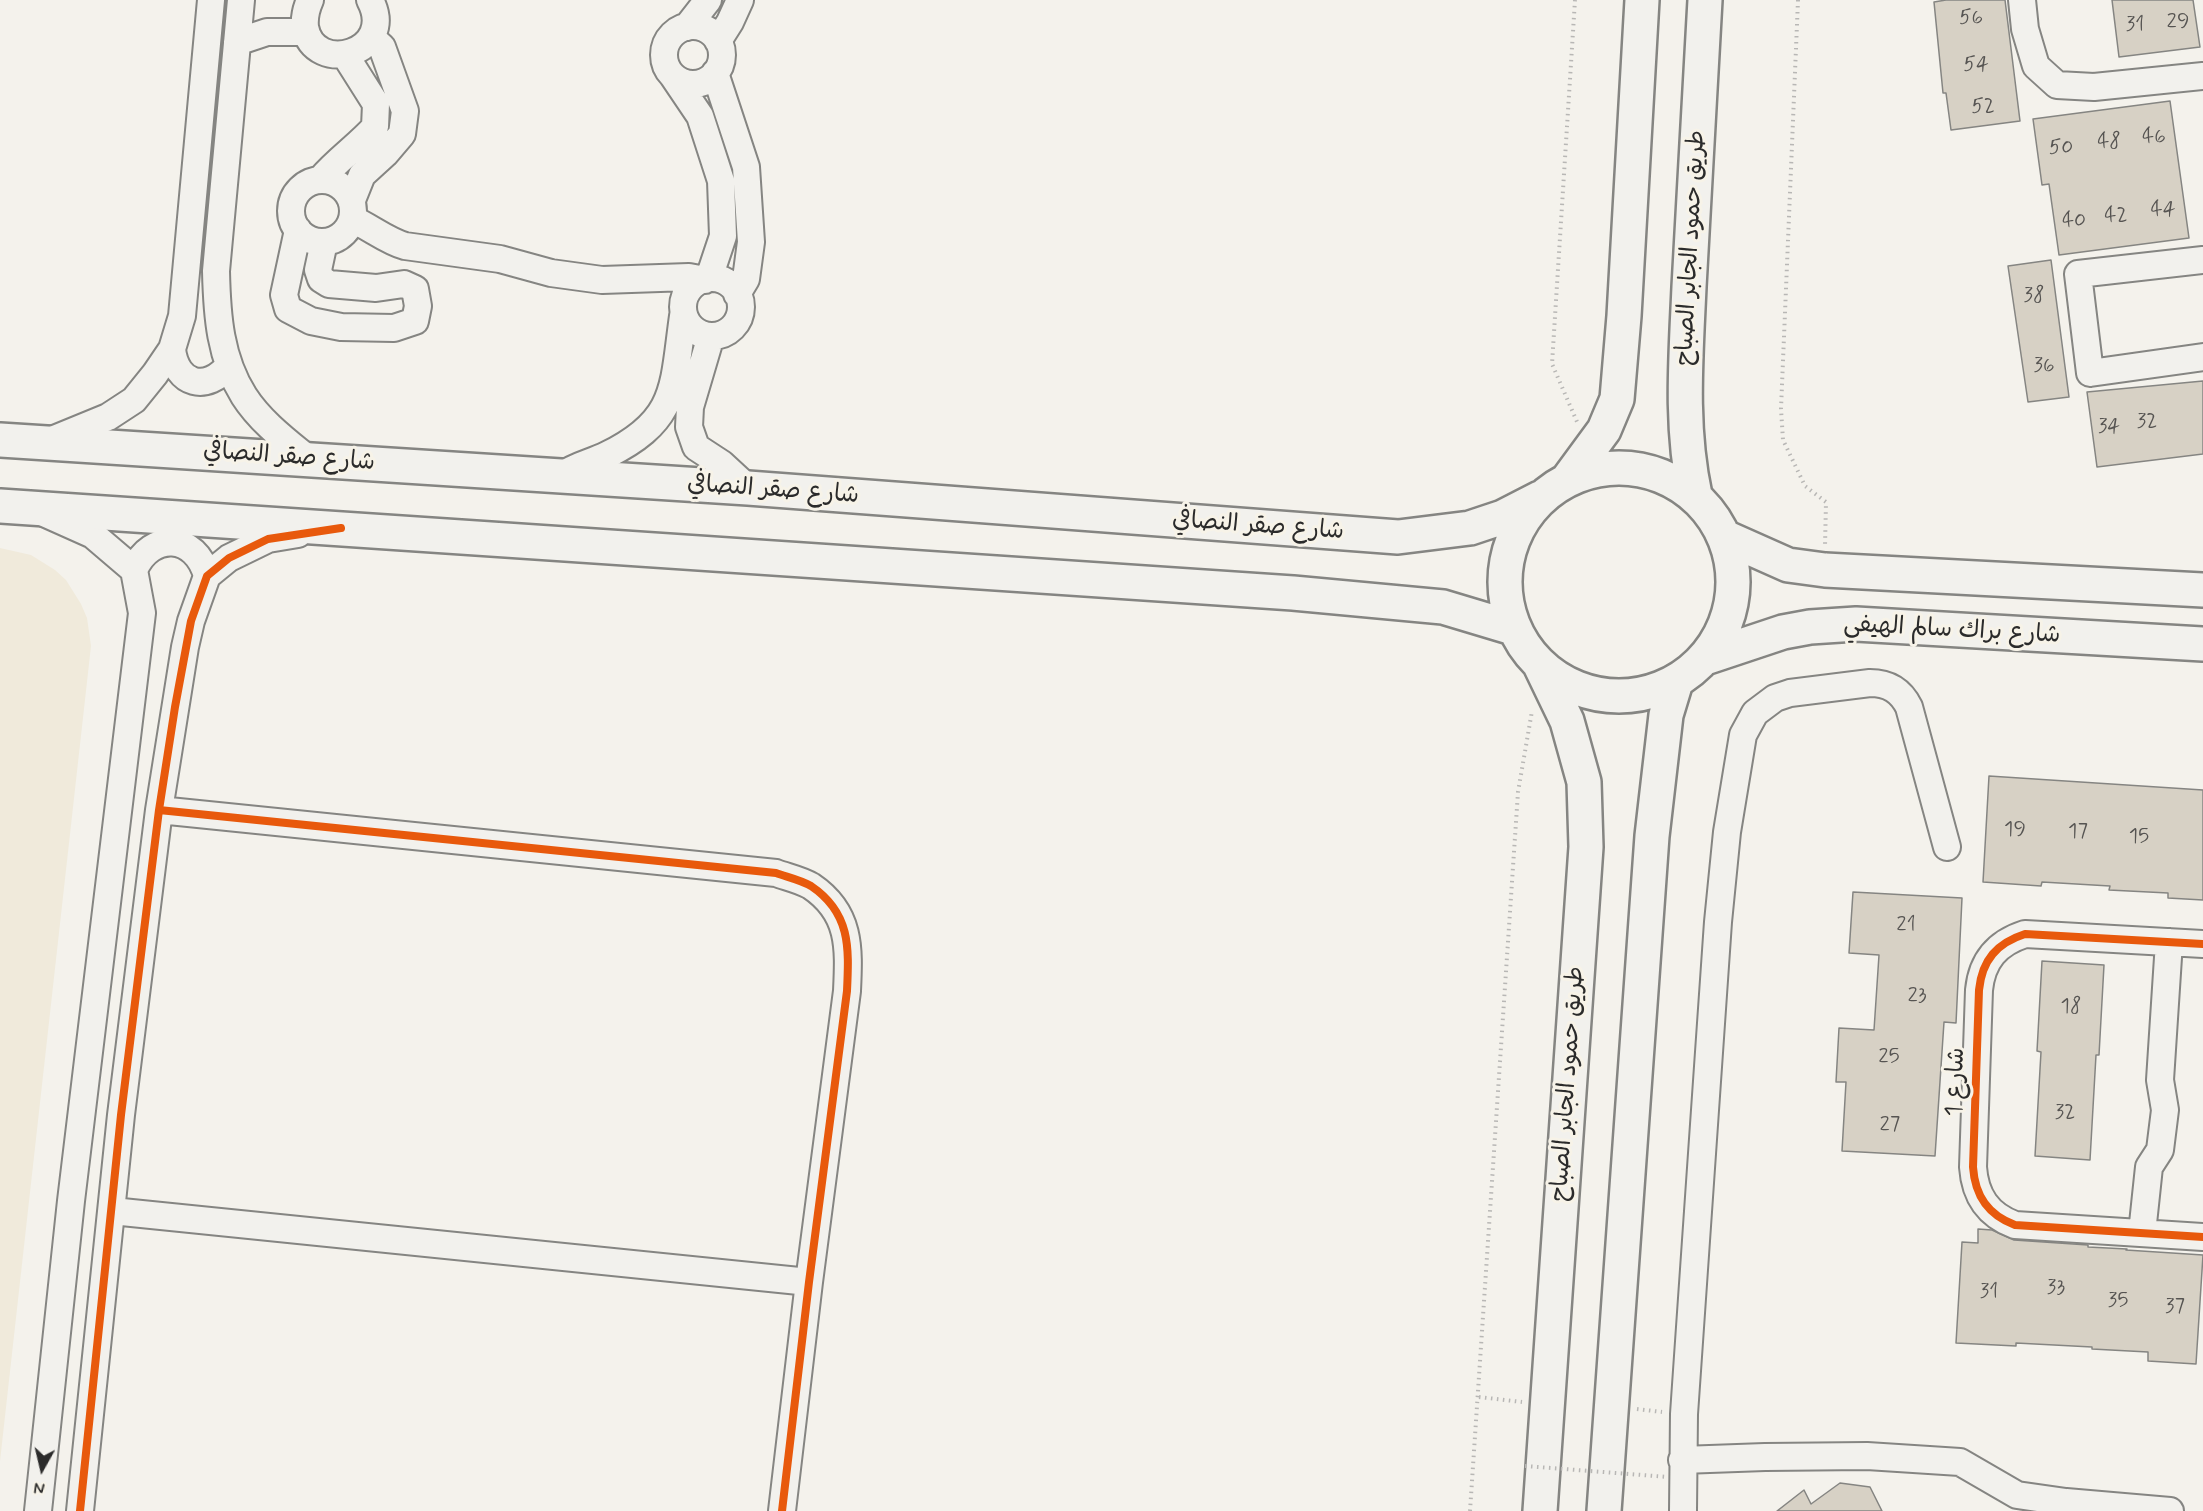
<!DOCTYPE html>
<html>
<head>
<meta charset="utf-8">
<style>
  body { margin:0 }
  #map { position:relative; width:2203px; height:1511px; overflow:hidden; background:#f4f2ec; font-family:Mynerve,sans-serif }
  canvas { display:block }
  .north { position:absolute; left:12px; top:1439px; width:60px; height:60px; -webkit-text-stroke:4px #f7f3e8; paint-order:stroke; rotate:188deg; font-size:16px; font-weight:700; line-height:24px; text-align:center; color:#2b2b2b }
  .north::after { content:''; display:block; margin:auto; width:21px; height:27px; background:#2b2b2b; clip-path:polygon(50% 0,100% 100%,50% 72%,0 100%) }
</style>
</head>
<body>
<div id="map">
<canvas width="2203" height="1511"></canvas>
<div class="north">N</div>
</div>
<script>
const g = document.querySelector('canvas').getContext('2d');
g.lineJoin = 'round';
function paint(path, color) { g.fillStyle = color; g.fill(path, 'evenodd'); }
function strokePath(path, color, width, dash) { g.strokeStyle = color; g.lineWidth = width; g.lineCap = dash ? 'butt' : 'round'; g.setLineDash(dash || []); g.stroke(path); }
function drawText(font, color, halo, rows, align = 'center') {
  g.font = font + ' Mynerve,"Playpen Sans Arabic",sans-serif'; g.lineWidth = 6; g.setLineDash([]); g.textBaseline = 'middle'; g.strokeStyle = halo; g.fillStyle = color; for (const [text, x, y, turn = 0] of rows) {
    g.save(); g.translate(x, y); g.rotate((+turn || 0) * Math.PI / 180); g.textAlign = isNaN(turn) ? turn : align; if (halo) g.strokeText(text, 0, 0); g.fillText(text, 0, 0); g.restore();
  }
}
paint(new Path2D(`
  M0,548L31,555L55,570L66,580L81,604L87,618L91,646L0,1461Z`), '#f0eadb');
const building = new Path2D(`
  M1946,0H2005L2020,121L1951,130L1946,93H1943L1934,2Z
  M2112,0H2193L2200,47L2119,57Z
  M2170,101L2189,238L2059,255L2049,184L2042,185L2033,119Z
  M2051,260L2069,397L2028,402L2008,266Z
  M2203,381V454L2097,467L2087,392Z
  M1989,776L2203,790V900L2168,898V893L2109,890L2110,886L2042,882L2041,886L1983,882Z
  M1853,892L1962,898L1956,1023L1944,1022L1935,1156L1842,1151L1846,1082H1836L1839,1028L1874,1030L1879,955L1849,953Z
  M2042,961L2104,965L2099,1055H2096L2090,1160L2035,1156L2041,1052L2037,1051Z
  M1978,1229L1992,1230L2014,1240L2088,1245V1247L2127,1249L2126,1250L2203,1255L2196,1364L2148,1361V1352L2092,1349V1347L2016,1343V1346L1956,1343L1962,1242L1978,1243Z
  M1840,1483L1870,1487L1882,1511H1777L1804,1490L1811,1504Z`);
paint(building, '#d7d1c5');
strokePath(building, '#858582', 1.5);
const minor = new Path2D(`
  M241,0L216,271C217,316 220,358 244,396C260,421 285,440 307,458
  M310,0C306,9 304,17 305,27C314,77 398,53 370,0
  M2022,0L2025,29L2036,66L2057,85L2094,87L2203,76
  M664 55a29 29 0 1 1 58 0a29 29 0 1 1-58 0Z
  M687,27L708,0
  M718,41L730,22L740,0
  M237,42L267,32H306
  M715,73L746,167L751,242L746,279L737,294
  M673,76L700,116L721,181L723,236L709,278
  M321,179C337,160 358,146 375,127L376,104L345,55
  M291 211a31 31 0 1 1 62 0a31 31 0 1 1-62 0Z
  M352,200L362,175L385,154L402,134L405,111L382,47L371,37
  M352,219C370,227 387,241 405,246L500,259L551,273L602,280L689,277L705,280
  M298,230L284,295L288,309L311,321L341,327L394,328L415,321L418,306L415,289L404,284L376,288L329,284L321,279L318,270L324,242
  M2203,260L2078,274L2090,373L2203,357
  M683 307a29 29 0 1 1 58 0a29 29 0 1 1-58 0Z
  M711,336L690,407L689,427L696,447L722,464L748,488
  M172,349C176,385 207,393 229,365
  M47,442L108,417L134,400L155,374L172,349L182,316L211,0
  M561,476C576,465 591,463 607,455C678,420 673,387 683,316
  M134,570C151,531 196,534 207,576
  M159,810L776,873C787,877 801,880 811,886C851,913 849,948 847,991L809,1282L782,1511
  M2203,944L2025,934C1997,943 1982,960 1979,990L1973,1167C1975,1196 1988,1215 2015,1225L2203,1237
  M112,1211L809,1282
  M2142,1233L2149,1167L2160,1150L2165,1110L2160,1080L2169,942
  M1682,1460L1765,1457L1867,1456L1960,1462L2017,1495L2066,1502L2170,1511
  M38,1511L71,1201L142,613L134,570L93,535L46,514
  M80,1511L121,1115L159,810L185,647L191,621L207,576L229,558L268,539L298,534
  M1683,1511L1684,1414L1718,922L1727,832L1743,735L1755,713L1775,698L1790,693L1870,683C1889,683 1901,691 1909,707L1947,847`);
const major = new Path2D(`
  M0,440L748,488L1398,537L1470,528L1503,517L1540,498
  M1505 582a114 114 0 1 1 228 0a114 114 0 1 1-228 0Z
  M1568,479L1604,430L1617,399L1624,316L1642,0
  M1695,495C1680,427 1686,356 1689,287C1694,191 1700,96 1705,0
  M0,506L1293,593L1443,607L1513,628
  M1725,537L1788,565L1825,570L2203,590
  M1705,658L1783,632L1810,627L1856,624L2203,644
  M1540,1511L1586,847L1584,782L1567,721L1540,665
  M1604,1511L1652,836L1666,715L1676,682`);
strokePath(minor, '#858582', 30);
strokePath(major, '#858582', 38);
strokePath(new Path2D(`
  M1575,0L1552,364L1578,424
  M1798,0L1781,409L1783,440L1805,486L1826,502L1825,546
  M1479,1397L1522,1402
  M1637,1409L1662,1412
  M1470,1511L1518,792L1532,711`), '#b8b7b5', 4, [1.5, 4.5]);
strokePath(minor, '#f2f1ed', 26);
strokePath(major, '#f2f1ed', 33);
strokePath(new Path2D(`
  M1525,1466L1668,1477`), '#b8b7b5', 4, [1.5, 4.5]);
strokePath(new Path2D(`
  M159,810L776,873C787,877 801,880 811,886C851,913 849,948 847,991L809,1282L782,1511
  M2203,944L2025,934C1997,943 1982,960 1979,990L1973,1167C1975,1196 1988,1215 2015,1225L2203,1237
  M80,1511L121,1115L159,810L175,707L191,621L207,576L229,558L268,539L341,528`), '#e8590c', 8);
drawText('21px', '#565452', null, [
  ["56",1971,19],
  ["29",2178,23],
  ["31",2135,26],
  ["54",1976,66],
  ["52",1983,108],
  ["46",2154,138],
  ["48",2109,143],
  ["50",2061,149],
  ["44",2163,211],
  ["42",2116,217],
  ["40",2074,222],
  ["38",2034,297],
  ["36",2044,367],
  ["32",2147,423],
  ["34",2109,428],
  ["19",2015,831],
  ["17",2078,833],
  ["15",2139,838],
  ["21",1906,926],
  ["23",1917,997],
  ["18",2071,1008],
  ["25",1889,1058],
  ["32",2065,1114],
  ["27",1890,1126],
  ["33",2056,1289],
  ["31",1989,1293],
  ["35",2118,1302],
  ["37",2175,1308]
]);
drawText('24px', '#2b2b2b', '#f7f3e8', [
  ["طريق حمود الجابر الصباح",1692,248,-87],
  ["شارع صقر النصافي",289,458,4],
  ["شارع صقر النصافي",773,491,4],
  ["شارع صقر النصافي",1258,527,4],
  ["شارع براك سالم الهيفي",1952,631,3],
  ["شارع 1",1957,1082,-88],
  ["طريق حمود الجابر الصباح",1569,1084,-86]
]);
</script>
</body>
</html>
